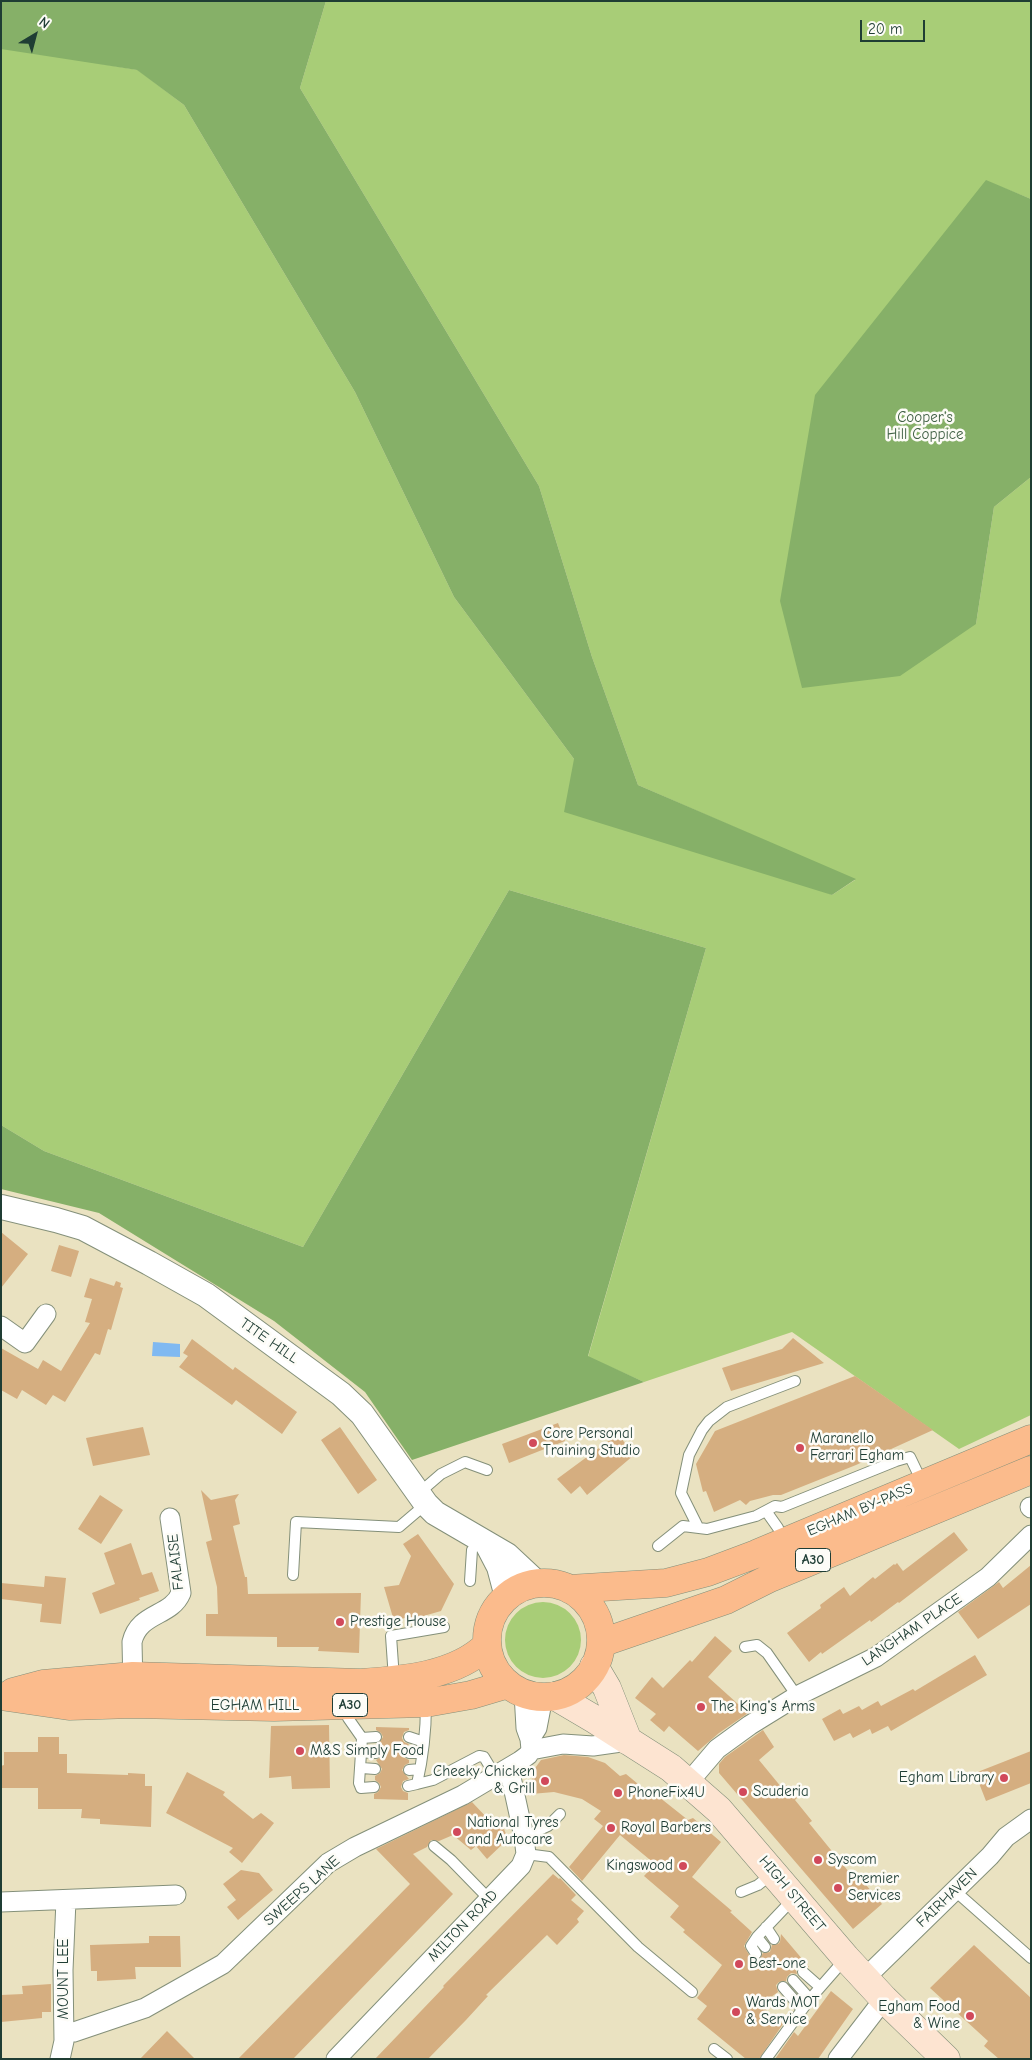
<!DOCTYPE html>
<html>
<head>
<meta charset="utf-8">
<style>
  body { margin:0 }
  #map { position:relative; width:1032px; height:2060px; overflow:hidden; background:#eae2c1; font-family:"Comic Neue",sans-serif }
  canvas { display:block }
  .frame { position:absolute; inset:0; border:2px solid #1f3d34; pointer-events:none }
  .north { position:absolute; left:10px; top:10px; width:50px; height:50px; -webkit-text-stroke:4px #fdfcf7; paint-order:stroke; rotate:37deg; font-size:14px; font-weight:700; line-height:20px; text-align:center; color:#1f3d34 }
  .north::after { content:''; display:block; margin:auto; width:18px; height:22px; background:#1f3d34; clip-path:polygon(50% 0,100% 100%,50% 72%,0 100%) }
  .scale { position:absolute; left:860px; top:20px; width:65px; height:22px; box-sizing:border-box; border:2px solid #1f3d34; border-top:0; padding-left:6px; font-size:15px; line-height:18px; white-space:nowrap; color:#1f3d34; -webkit-text-stroke:4px #fdfcf7; paint-order:stroke }
</style>
</head>
<body>
<div id="map">
<canvas width="1032" height="2060"></canvas>
<div class="frame"></div>
<div class="north">N</div>
<div class="scale">20 m</div>
</div>
<script>
const g = document.querySelector('canvas').getContext('2d');
g.lineJoin = 'round';
function paint(path, color) { g.fillStyle = color; g.fill(path, 'evenodd'); }
function strokePath(path, color, width, dash) { g.strokeStyle = color; g.lineWidth = width; g.lineCap = dash ? 'butt' : 'round'; g.setLineDash(dash || []); g.stroke(path); }
function drawText(font, color, halo, rows, align = 'center') {
  g.font = font + ' "Comic Neue",sans-serif'; g.lineWidth = 5; g.setLineDash([]); g.textBaseline = 'middle'; g.strokeStyle = halo; g.fillStyle = color; for (const [text, x, y, turn = 0] of rows) {
    g.save(); g.translate(x, y); g.rotate((+turn || 0) * Math.PI / 180); g.textAlign = isNaN(turn) ? turn : align; if (halo) g.strokeText(text, 0, 0); g.fillText(text, 0, 0); g.restore();
  }
}
paint(new Path2D(`
  M326,1H1031V199L986,181L976,624L994,507L1031,477V1415L959,1449L792,1332L644,1382L588,1357L706,948L509,890L303,1247L44,1151L1,1125V47L138,70L184,105L355,392L454,597L574,759L832,895L855,880L638,785L592,657L539,486L300,88Z
  M505 1640a38 38 0 1 1 76 0a38 38 0 1 1-76 0Z`), '#a8cd77');
paint(new Path2D(`
  M1,1H326L300,88L539,486L592,657L638,785L856,879L832,895L564,812L574,759L454,597L355,392L184,105L137,70L1,49Z
  M986,180L1031,199V477L994,507L976,624L900,676L802,688L780,601L815,395Z
  M509,890L706,948L588,1356L644,1382L412,1460L365,1392L274,1321L99,1213L1,1189V1125L44,1151L303,1247Z`), '#86b068');
paint(new Path2D(`
  M153,1342L180,1344V1357L152,1356Z`), '#80b9f1');
paint(new Path2D(`
  M1,1232L28,1254L1,1288Z
  M59,1245L79,1251L71,1277L51,1271Z
  M90,1278L114,1286L116,1281L121,1283L120,1287L123,1288L111,1330L108,1329L100,1355L95,1353L65,1402L53,1395L46,1405L22,1390L17,1399L1,1390V1348L38,1369L43,1360L61,1371L90,1323L85,1322L92,1299L84,1297Z
  M793,1338L824,1363L731,1391L722,1368L782,1349Z
  M192,1339L233,1370L235,1367L297,1412L282,1434L236,1400L232,1405L179,1367L188,1356L183,1353Z
  M855,1376L933,1430L856,1465L781,1495H773L750,1501L746,1505L740,1500L714,1512L706,1491L703,1492L696,1464L715,1431Z
  M558,1423L565,1441L509,1463L502,1444Z
  M143,1427L150,1455L93,1466L86,1438Z
  M340,1427L377,1480L358,1494L321,1440Z
  M618,1434L634,1455L587,1495L580,1486L571,1494L557,1479Z
  M201,1490L211,1500L239,1494L235,1500L240,1524L233,1526L245,1577H247L248,1594L361,1593L359,1653L318,1651L319,1647H277V1637L206,1636V1614H218L217,1587L206,1542L212,1540Z
  M100,1495L123,1510L101,1544L78,1529Z
  M954,1532L968,1550L899,1603L898,1602L871,1622L870,1620L822,1654L821,1652L809,1662L787,1633L821,1608L820,1605L844,1587L850,1596L873,1577L875,1579L894,1564L895,1565L897,1563L903,1571Z
  M418,1534L454,1584L441,1611L406,1621L405,1618L394,1621L384,1587L399,1585L411,1556L403,1544Z
  M131,1543L142,1575L152,1572L159,1591L139,1598L140,1600L100,1614L92,1593L115,1584L104,1553Z
  M1031,1565V1604L978,1639L958,1612L999,1582L1003,1588Z
  M45,1576L66,1578L61,1624L40,1622L42,1604L1,1599V1583L44,1587Z
  M715,1636L732,1651L708,1677L738,1704L745,1701L751,1711L719,1733L698,1751L669,1726L664,1732L650,1720L656,1714L635,1698L652,1677L663,1688L690,1660L692,1662Z
  M975,1655L987,1675L891,1731L888,1726L872,1734L870,1729L853,1738L850,1733L834,1741L822,1719L840,1709L843,1714L859,1706L862,1710L878,1701L881,1706L913,1689L915,1691Z
  M329,1725L330,1788L292,1789L291,1776L269,1778L271,1726Z
  M376,1727L409,1728V1730L404,1732L402,1738L404,1742L409,1744L402,1753L403,1757L409,1760V1763L405,1765L402,1770L409,1779L403,1781L401,1787L403,1791L408,1793V1800L374,1799V1794L378,1792L381,1787L379,1783L375,1780V1776L380,1773L382,1769L376,1760L381,1757L383,1753L380,1748L376,1746L383,1737L381,1733L376,1730Z
  M763,1730L774,1747L759,1760L782,1788L786,1785L797,1798L795,1800L812,1821L809,1823L853,1877L857,1874L882,1904L853,1929L719,1773V1764L725,1757Z
  M38,1737H59V1754H67V1773L128,1775V1773L145,1774V1786H152L151,1827L100,1824V1819L81,1818L82,1809H38V1788H1V1766L4,1765V1752H38Z
  M1031,1751V1783L986,1801L975,1773Z
  M564,1755L588,1757L605,1763L620,1776L626,1774L655,1798L659,1797L688,1820L693,1818L721,1842L692,1877L732,1911L730,1912L752,1932L744,1946L752,1960H759L763,1953L770,1952L772,1945L778,1944L780,1942L781,1934L809,1967L800,1966L796,1970L797,1974L791,1973L787,1977L786,1981L779,1982L776,1985L778,1992L760,2005L783,2024L759,2059H746L697,2019L707,2006L697,1998L722,1965L683,1932L685,1930L670,1917L679,1906L644,1876L655,1864L620,1835L582,1881L569,1867L603,1826L594,1819L601,1811L582,1799L554,1792L531,1794L533,1771L541,1760Z
  M187,1772L225,1792L223,1795L253,1819L261,1813L274,1823L242,1863L229,1852L233,1848L166,1813Z
  M472,1802L489,1820L492,1817L504,1829L508,1839L487,1859L476,1846L471,1850L453,1835L439,1841L431,1840L427,1847L413,1854L453,1894L293,2059H238L410,1884L376,1849Z
  M241,1870L259,1873L273,1890L238,1920L227,1907L236,1900L223,1884Z
  M553,1874L559,1879L560,1878L576,1895L571,1900L584,1911L577,1919L579,1922L557,1945L547,1935L486,1995L488,1996L466,2020L428,2059H375L444,1987L443,1986Z
  M149,1936H180L181,1967H135L136,1979L97,1981V1971H91L90,1945L149,1943Z
  M974,1945L1031,1998V2059H999L984,2046L988,2041L930,1988Z
  M51,1984V2012H42V2018L1,2022V1995L23,1994L22,1986Z
  M831,1991L853,2009L818,2059H775L794,2032L798,2036Z
  M167,2031L195,2059H140Z`), '#d5ae80');
const service = new Path2D(`
  M419,1493L441,1474L465,1462L487,1470
  M766,1511L778,1528L784,1541
  M698,1527L681,1493L689,1455L702,1430L709,1421L727,1407L795,1381
  M658,1546L683,1526L707,1529L756,1516L775,1506L782,1507L896,1461L910,1457L922,1482
  M293,1575L296,1522L399,1527L426,1504
  M470,1581L472,1550L480,1540
  M745,1647L757,1645L767,1653L797,1696
  M394,1679L391,1636L444,1627
  M348,1707V1718L362,1738L359,1783L361,1788L374,1787
  M409,1737L424,1742
  M362,1738L376,1737
  M362,1752L376,1753
  M409,1753H422
  M362,1768L375,1769
  M409,1770L420,1769
  M417,1784L433,1780L479,1756L484,1757L496,1777
  M408,1786L417,1784C423,1758 426,1731 426,1704
  M524,1837L548,1826L560,1814
  M434,1846L451,1860L489,1899
  M526,1854L549,1857L638,1947L692,1992
  M954,1890L1031,1958
  M741,1892L758,1885L773,1873
  M766,1927L774,1939
  M765,1947L757,1937L794,1898
  M756,1954L751,1946L757,1937
  M803,1972L820,1987
  M793,1980L810,1999
  M783,1987L802,2009
  M714,2049L727,2059
  M766,2059L810,1999L845,1959`);
const minor = new Path2D(`
  M1,1326L25,1343L46,1314
  M1030,1507L1031,1508
  M133,1687L132,1642C139,1612 171,1617 181,1593L170,1518
  M530,1739L537,1728L543,1697
  M531,1750L563,1744L593,1746L628,1741
  M688,1783L717,1749L750,1725L797,1696L876,1657L988,1577L1031,1535
  M1,1902L176,1895
  M864,1979L990,1856L1006,1837L1031,1819
  M64,2032H74L145,2008L223,1964L328,1863L355,1847L463,1795L520,1761L528,1755L531,1750L530,1739L526,1728L524,1693
  M60,2059L64,2041L63,1970L66,1900
  M336,2059L521,1866L526,1854L524,1837L509,1768
  M838,2059L884,1999`);
const tertiary = new Path2D(`
  M1,1207L56,1220L83,1228L149,1263L206,1295L341,1394L362,1414L426,1504L435,1513L507,1555L537,1583
  M487,1544L499,1567L507,1597`);
const secondary = new Path2D(`
  M594,1666L607,1688L628,1741
  M555,1696L594,1719L671,1768L719,1810L846,1958L884,1999L946,2059`);
const primary = new Path2D(`
  M487 1640a57 57 0 1 1 114 0a57 57 0 1 1-114 0Z
  M569,1589L666,1583L708,1572L756,1554L1031,1439
  M601,1643L726,1600L770,1578L1031,1470
  M13,1692L43,1684L133,1676L361,1683C403,1680 456,1676 487,1645
  M1,1696L69,1706L133,1704L274,1707L426,1703L471,1695L508,1684`);
strokePath(service, '#84907a', 12);
strokePath(minor, '#84907a', 21);
strokePath(tertiary, '#84907a', 26);
strokePath(secondary, '#84907a', 29);
strokePath(primary, '#84907a', 29);
strokePath(service, '#fff', 10);
strokePath(minor, '#fff', 19);
strokePath(tertiary, '#fff', 24);
strokePath(secondary, '#fde4d1', 28);
strokePath(primary, '#fbbb8c', 28);
for (const [x, y, r, color] of [
  [533,1443,5,"#d1495b"],
  [800,1448,5,"#d1495b"],
  [340,1622,5,"#d1495b"],
  [701,1707,5,"#d1495b"],
  [300,1751,5,"#d1495b"],
  [1004,1778,5,"#d1495b"],
  [545,1781,5,"#d1495b"],
  [743,1792,5,"#d1495b"],
  [618,1793,5,"#d1495b"],
  [611,1828,5,"#d1495b"],
  [457,1832,5,"#d1495b"],
  [818,1860,5,"#d1495b"],
  [683,1866,5,"#d1495b"],
  [838,1888,5,"#d1495b"],
  [739,1964,5,"#d1495b"],
  [736,2012,5,"#d1495b"],
  [970,2016,5,"#d1495b"]
]) { const dot = new Path2D(); dot.arc(x, y, r, 0, 2 * Math.PI); g.fillStyle = color; g.fill(dot); strokePath(dot, '#fdfcf7', 2); }
for (const [x, y, w] of [
  [813,1560,35],
  [350,1705,35]
]) { const box = new Path2D(); box.roundRect(x - w / 2, y - 11.5, w, 23, 4); g.fillStyle = '#fdfcf7'; g.fill(box); strokePath(box, '#1f3d34', 1); }
drawText('bold 14px', '#1f3d34', null, [
  ["A30",813,1560],
  ["A30",350,1705]
]);
drawText('15px', '#416145', '#fdfcf7', [
  ["Cooper's",925,418],
  ["Hill Coppice",925,435]
]);
drawText('15px', '#1f3d34', '#fdfcf7', [
  ["TITE HILL",269,1341,35],
  ["EGHAM BY-PASS",860,1510,-23],
  ["FALAISE",176,1562,-96],
  ["LANGHAM PLACE",912,1630,-34],
  ["EGHAM HILL",255,1706],
  ["SWEEPS LANE",302,1891,-42],
  ["HIGH STREET",792,1894,50],
  ["FAIRHAVEN",947,1898,-44],
  ["MILTON ROAD",463,1926,-46],
  ["MOUNT LEE",64,1979,-90]
]);
drawText('15px', '#1f3d34', '#fdfcf7', [
  ["Core Personal",543,1434],
  ["Training Studio",543,1451],
  ["Maranello",810,1439],
  ["Ferrari Egham",810,1456],
  ["Prestige House",350,1622],
  ["The King's Arms",711,1707],
  ["M&S Simply Food",310,1751],
  ["Cheeky Chicken",535,1772,"right"],
  ["& Grill",535,1789,"right"],
  ["Egham Library",994,1778,"right"],
  ["Scuderia",753,1792],
  ["PhoneFix4U",628,1793],
  ["National Tyres",467,1823],
  ["and Autocare",467,1840],
  ["Royal Barbers",621,1828],
  ["Syscom",828,1860],
  ["Kingswood",673,1866,"right"],
  ["Premier",848,1879],
  ["Services",848,1896],
  ["Best-one",749,1964],
  ["Wards MOT",746,2003],
  ["& Service",746,2020],
  ["Egham Food",960,2007,"right"],
  ["& Wine",960,2024,"right"]
], 'left');
</script>
</body>
</html>
